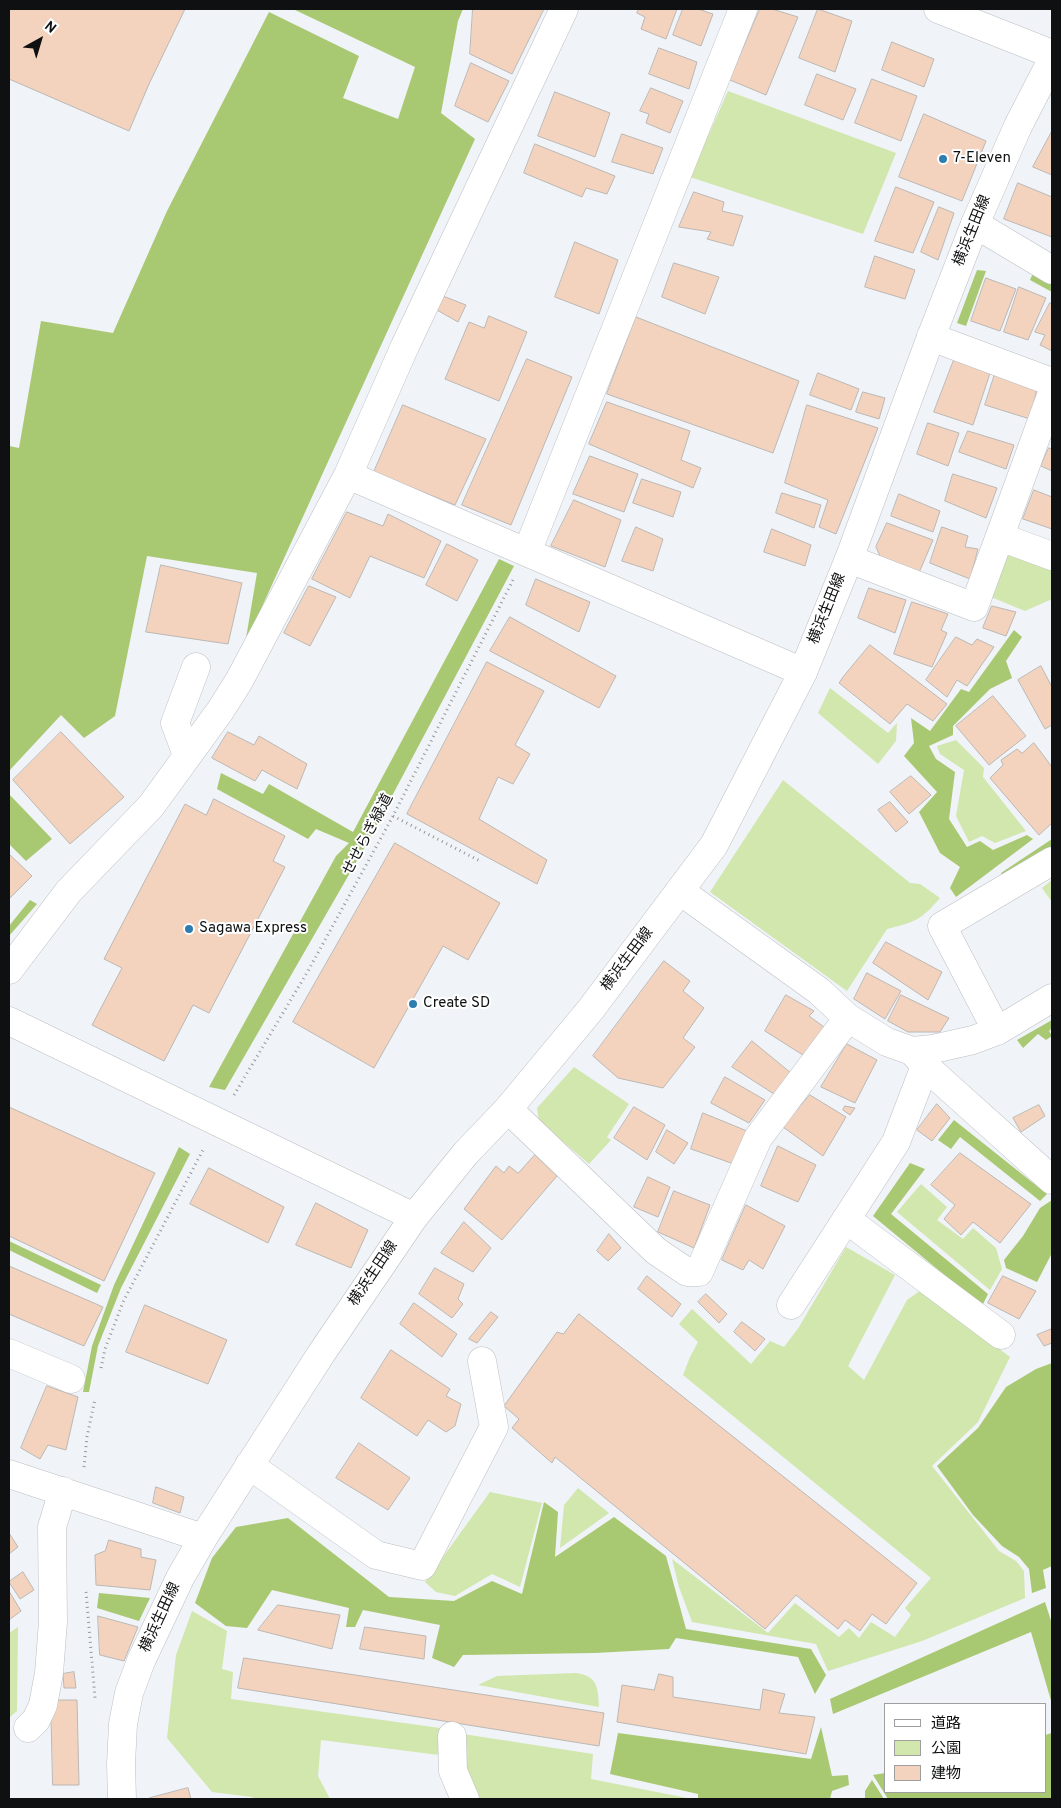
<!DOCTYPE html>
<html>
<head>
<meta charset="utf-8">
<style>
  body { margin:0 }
  #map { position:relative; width:1061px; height:1808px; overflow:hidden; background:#f0f3f7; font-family:Overpass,"Noto Sans JP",sans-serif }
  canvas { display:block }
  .frame { position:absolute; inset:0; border:10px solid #0f1011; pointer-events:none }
  .legend { position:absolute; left:884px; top:1703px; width:162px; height:90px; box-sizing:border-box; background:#fff; border:1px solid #9f9fa0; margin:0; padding:6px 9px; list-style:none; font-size:15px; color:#0f1011 }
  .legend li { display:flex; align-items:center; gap:10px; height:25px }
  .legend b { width:25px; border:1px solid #9f9fa0 }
  .north { position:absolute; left:15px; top:15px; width:50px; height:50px; -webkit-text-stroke:4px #fff; paint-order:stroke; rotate:39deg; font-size:14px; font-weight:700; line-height:20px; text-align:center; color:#0f1011 }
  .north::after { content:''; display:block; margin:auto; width:18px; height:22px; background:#0f1011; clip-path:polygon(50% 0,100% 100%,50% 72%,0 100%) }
</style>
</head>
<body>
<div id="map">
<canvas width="1061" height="1808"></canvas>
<div class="frame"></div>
<ul class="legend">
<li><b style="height:6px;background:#fff"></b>道路</li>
<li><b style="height:14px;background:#d1e7ad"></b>公園</li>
<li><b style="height:14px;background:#f3d3bd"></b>建物</li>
</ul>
<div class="north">N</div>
</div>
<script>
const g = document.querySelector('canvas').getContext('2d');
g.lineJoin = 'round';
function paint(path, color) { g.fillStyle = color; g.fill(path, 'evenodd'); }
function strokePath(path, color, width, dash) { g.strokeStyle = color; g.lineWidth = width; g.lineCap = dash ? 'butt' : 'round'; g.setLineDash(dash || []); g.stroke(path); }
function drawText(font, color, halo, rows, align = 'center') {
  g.font = font + ' Overpass,"Noto Sans JP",sans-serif'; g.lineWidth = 4; g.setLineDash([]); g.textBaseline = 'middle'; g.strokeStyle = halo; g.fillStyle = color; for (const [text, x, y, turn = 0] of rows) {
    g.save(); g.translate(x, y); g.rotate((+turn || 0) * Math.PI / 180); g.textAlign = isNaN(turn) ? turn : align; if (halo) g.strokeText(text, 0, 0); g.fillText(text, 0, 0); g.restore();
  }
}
paint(new Path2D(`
  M728,91L896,153L863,234L690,177Z
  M1010,551L1052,568V599L1025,611L991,597Z
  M830,688L888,733L897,723L896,741L878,764L818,713Z
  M956,740L984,768L983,777L1026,831L995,843L982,836L969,842L956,816L964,770L940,754L937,746Z
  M783,780L910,883L920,884L940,898C921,920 915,922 887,929L847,991L710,892Z
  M1052,880V902L1042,888Z
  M574,1067L629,1104L607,1137L611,1140L589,1164L539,1121L537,1108Z
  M921,1184L947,1207L937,1220L963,1239L973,1228L996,1248L1002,1269L990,1290L897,1212Z
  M846,1247L895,1275L848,1366L864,1380L907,1300L921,1290L1010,1357L978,1422L932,1466L999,1551L1016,1561L1024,1571L1025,1598L922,1641L828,1671L816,1644L692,1622L679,1587L672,1559L768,1633L795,1603L839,1637L849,1628L859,1638L871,1622L895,1637L911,1615L905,1608L931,1578L683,1375L690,1357L698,1342L679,1324L692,1309L751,1364L770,1341L784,1347L799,1327Z
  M578,1488L609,1513L560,1548L564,1505Z
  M490,1492L542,1503L520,1587L492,1574L455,1596L436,1592L425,1582Z
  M192,1611L227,1631L222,1669L233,1672L231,1699L440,1728L439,1755L321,1740L318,1776L330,1799H255L252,1797L212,1792L167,1738L176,1655Z
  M18,1627L17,1711L9,1718V1633Z
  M576,1673C598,1676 598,1688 599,1707L478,1685L497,1676Z
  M463,1734L593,1754L591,1779L692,1799H479L466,1770Z`), '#d1e7ad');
paint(new Path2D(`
  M293,9H463L458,21L441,113L475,139L245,644L257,573L147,556L115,716L84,738L61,715L9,771V446L19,448L41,321L113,333L167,211L269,12L359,56L343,98L398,119L415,67Z
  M977,270L986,271L966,326L957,323Z
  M1034,271L1052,281V292L1030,280Z
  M499,559L514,566L366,845L225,1090L209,1087L336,856L349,843L316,829L308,839L217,789L221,773L263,794L269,784L353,832Z
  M1014,630L1022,637L1006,661L1012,678L990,689L953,726V735L929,746L936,759L955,772L949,819L967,847L980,841L993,850L1027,835L1033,839L956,897L950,888L960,867L940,853L919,812L937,792L904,756L914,743L911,718L930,731L961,689L969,692Z
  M9,794L52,839L26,861L9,844Z
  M1052,839V848L1005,880L1001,873Z
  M30,900L37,904L9,936V926Z
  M1052,1020V1028L1049,1031L1052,1036L1046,1040L1038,1034L1023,1048L1017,1040Z
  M954,1120L1047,1194L1040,1201L960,1137L951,1149L938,1140Z
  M179,1147L190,1154L121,1288L98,1346L89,1392H83L92,1346L114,1285Z
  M910,1163L925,1169L891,1214L988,1294L982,1306L873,1216Z
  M1052,1200V1253L1037,1282L1006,1268L1004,1260L1023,1236L1040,1208Z
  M9,1241L101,1285L97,1293L9,1250Z
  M1052,1363V1566L1043,1570L1046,1588L1032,1593L1029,1569L1019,1557L1002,1546L973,1515L937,1466L978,1428L1006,1387L1036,1369Z
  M544,1502L558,1512L555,1557L614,1517L666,1556L686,1629L811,1649L826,1675L815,1694L798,1657L676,1638L669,1649L595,1653L463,1655L454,1667L432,1658L440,1625L363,1610L355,1627H346L349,1608L272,1590L247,1628L226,1626L195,1603L212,1558L236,1527L288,1518L389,1597L454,1601L492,1581L522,1594Z
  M99,1593L150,1598L139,1621L97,1608Z
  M1045,1602L1052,1624V1704L1031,1632L833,1714L830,1699Z
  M821,1727L832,1776L848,1775L849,1785L832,1791L830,1799H698V1794L610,1774L618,1733L811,1759Z
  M1052,1733V1799H888L873,1775L885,1773V1792H1045V1735Z
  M872,1780L884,1799H865V1791Z`), '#a9c872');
const building = new Path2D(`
  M9,9H185L149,84L129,131L9,79Z
  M473,9H544L512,74L470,54Z
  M639,9H677L666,39L641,29L645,17L637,13Z
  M683,9H698L713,14L701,46L673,35Z
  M760,9H772L798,17L766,95L730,80Z
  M818,9L852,21L835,72L799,58Z
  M892,42L934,59L924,87L882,70Z
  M659,48L697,62L689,89L649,74Z
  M471,63L509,81L488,122L455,106Z
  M817,74L856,89L843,120L805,105Z
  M872,79L917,96L901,141L855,123Z
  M651,88L683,101L670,133L646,123L649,114L640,111Z
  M555,92L610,113L595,157L538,136Z
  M924,114L986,141L962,201L899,177Z
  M1052,131V175L1033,167Z
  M622,134L663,148L653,174L612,162Z
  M535,144L615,176L607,194L586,188L582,197L524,173Z
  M1018,183L1052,197V237L1004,219Z
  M896,187L934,202L913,253L875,241Z
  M694,192L724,202L722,211L743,216L733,246L707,239L711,232L679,227Z
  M939,207L954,213L938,260L921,252Z
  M575,242L618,260L599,314L555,297Z
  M875,256L915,270L905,299L865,287Z
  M674,263L719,277L705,314L662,297Z
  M986,278L1016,289L1000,331L971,321Z
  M1019,287L1046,298L1028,340L1004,332Z
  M443,296L466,305L458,322L437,310Z
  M1050,303L1052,304V351L1040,345L1045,335L1035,332Z
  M489,316L527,332L499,401L445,379L469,322L484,328Z
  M636,317L799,381L773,453L607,394Z
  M527,359L572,377L511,525L462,505Z
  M954,360L990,373L973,425L934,412Z
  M818,373L859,389L851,410L810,395Z
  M995,374L1037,389L1030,419L985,405Z
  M863,392L885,398L879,419L856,412Z
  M607,402L690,431L681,460L701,468L693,488L589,444Z
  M403,405L486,439L455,505L374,472Z
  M807,405L878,428L836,534L819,527L828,500L785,483Z
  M928,423L959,433L948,466L917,454Z
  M968,431L1014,445L1006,469L959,452Z
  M1049,448L1052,449V471L1041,466Z
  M590,456L638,474L624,512L573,494Z
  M953,474L997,488L986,518L945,501Z
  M642,479L681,492L673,517L633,503Z
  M1034,490L1052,497V529L1023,519Z
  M782,493L821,505L814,528L776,513Z
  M899,494L940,511L933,532L891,516Z
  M574,500L621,520L605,567L551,546Z
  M347,512L383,526L388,514L441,541L424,578L370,556L350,598L312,579Z
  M887,523L933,540L918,575L883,563L876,547Z
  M636,527L663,539L653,571L622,561Z
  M942,527L968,536L965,547L978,549L970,579L930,563Z
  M772,529L811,545L805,566L764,552Z
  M447,544L478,560L457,601L426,585Z
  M161,565L242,583L228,644L146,632Z
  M536,579L590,602L579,632L526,605Z
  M309,586L336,597L310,646L284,633Z
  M869,588L906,600L895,633L858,618Z
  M912,602L948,614L941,630L947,633L932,667L894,654Z
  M992,606L1016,612L1006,636L983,628Z
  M510,617L616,676L599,708L490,651Z
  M956,637L972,645L977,639L994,647L967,686L957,680L947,697L926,680Z
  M870,645L947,704L933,721L907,704L890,724L839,683L843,677Z
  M487,662L544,691L515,745L530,754L513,784L498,777L479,819L547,860L537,884L407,814Z
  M1041,666L1052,687V725L1045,729L1018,680Z
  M993,696L1026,736L989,765L956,726Z
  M61,732L124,797L70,844L13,780Z
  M228,732L254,745L259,736L307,764L297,789L262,770L255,781L212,758Z
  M1034,743L1052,767V823L1039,835L990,778L1003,765L1001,760L1017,749L1022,753Z
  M911,776L931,795L909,814L890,792Z
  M214,799L285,836L273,861L285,867L209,1013L193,1005L164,1061L92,1025L122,968L104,959L185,804L206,815Z
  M890,802L908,822L896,832L878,810Z
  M395,843L500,903L468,960L443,946L374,1068L293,1022Z
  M9,854L32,876L9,899Z
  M886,942L942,972L928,1000L873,963Z
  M664,961L690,981L683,991L704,1008L683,1038L695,1047L663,1088L618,1078L593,1056Z
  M867,973L901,991L885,1019L854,999Z
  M786,995L814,1011L809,1016L824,1027L806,1057L765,1031Z
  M901,995L949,1018L940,1032H908L888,1021Z
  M752,1041L791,1073L774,1094L732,1067Z
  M847,1044L877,1060L855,1103L821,1087Z
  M725,1077L765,1100L749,1123L711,1103Z
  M810,1095L846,1117L823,1156L783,1127Z
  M937,1104L950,1118L932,1141L917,1130Z
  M1039,1105L1045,1116L1021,1132L1013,1118Z
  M845,1106L855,1108L850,1115L843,1110Z
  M9,1107L155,1173L104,1281L9,1236Z
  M634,1107L665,1125L647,1160L614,1138Z
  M703,1113L747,1131L734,1164L691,1149Z
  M667,1130L688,1143L674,1164L656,1152Z
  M778,1146L816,1165L798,1202L761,1186Z
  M960,1153L1031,1204L1000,1243L973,1222L961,1235L944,1219L955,1205L931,1185Z
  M535,1155L557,1176L502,1240L464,1209L496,1166L504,1173L509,1166L518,1173Z
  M209,1168L284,1207L268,1243L190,1204Z
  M648,1177L670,1187L658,1217L634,1207Z
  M674,1191L710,1205L694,1248L658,1232Z
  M316,1203L368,1230L351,1268L296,1245Z
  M746,1205L785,1226L763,1269L749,1260L743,1270L722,1260Z
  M464,1222L491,1248L473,1272L441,1253Z
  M609,1234L621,1248L608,1261L597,1251Z
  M9,1266L103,1307L84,1346L9,1314Z
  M435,1268L464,1284L458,1299L463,1304L452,1318L419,1294Z
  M647,1276L681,1304L672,1317L638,1289Z
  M1003,1276L1036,1291L1019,1319L988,1303Z
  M706,1294L727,1314L719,1323L698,1302Z
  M414,1303L457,1334L442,1357L400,1324Z
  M145,1305L227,1340L208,1384L126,1352Z
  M491,1312L498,1317L477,1343L469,1339Z
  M579,1314L917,1583L886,1624L872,1614L860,1631L845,1620L838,1629L796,1595L765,1629L555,1457L552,1463L512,1428L519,1419L504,1406L557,1332L563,1334Z
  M742,1322L765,1339L755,1351L734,1332Z
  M1052,1329V1343L1044,1346L1037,1335Z
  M391,1350L450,1389L446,1396L461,1404L455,1426L446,1432L428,1420L417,1436L361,1398Z
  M47,1386L78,1397L66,1450L48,1445L40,1459L21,1448Z
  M359,1443L410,1478L388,1510L336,1478Z
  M156,1487L184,1497L180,1513L153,1503Z
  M9,1533L18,1547L9,1554Z
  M109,1540L141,1549V1557L156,1560L150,1590L96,1585L95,1555L105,1551Z
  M23,1572L34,1590L20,1599L9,1582Z
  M9,1591L21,1611L9,1620Z
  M278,1605L340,1615L332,1649L258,1630Z
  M98,1616L138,1627L124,1661L100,1655Z
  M365,1627L426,1636L424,1659L360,1649Z
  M244,1658L604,1713L599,1746L238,1688Z
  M74,1672L76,1688H64L63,1674Z
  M659,1674L673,1677V1697L760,1710L763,1689L785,1694L779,1713L815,1717L806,1754L617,1722L622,1685L654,1690Z
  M51,1700H77L79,1785H53Z
  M188,1788L191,1799H151L150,1798Z`);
paint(building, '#f3d3bd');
strokePath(building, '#bbb7b4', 1);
const minor = new Path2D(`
  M938,9L1052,54
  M975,224L1052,270
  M931,337L1052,382
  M348,475L803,672
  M1000,537L1052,556
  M527,552L743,9
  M849,559L974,607L1052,393
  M187,755L175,723L196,667
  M680,891L819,991L848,1018L887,1042L912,1051L933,1049L973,1040L997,1031L1052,998
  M9,970L69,891L151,806L220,711L239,681L348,475L405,346L564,9
  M9,1021L414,1217
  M997,1031L942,926L1052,861
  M913,1052L925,1066L1052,1180
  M508,1109L656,1251L687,1272H699L758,1138L848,1018
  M846,1219L1001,1335
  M791,1305L896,1142L925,1066
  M9,1353L71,1379
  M249,1465L376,1555L422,1566L494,1427L482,1361
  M9,1474L203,1538
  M28,1728L36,1720L43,1705L49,1673L53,1622L52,1527L63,1491
  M452,1736L453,1771L465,1799`);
const major = new Path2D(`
  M122,1799L121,1764L123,1724L129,1693L141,1661L180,1578L203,1538L321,1354L414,1217L466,1153L508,1109L591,1009L714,845L803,672L849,559L931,337L975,224L1018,126L1052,60`);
strokePath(minor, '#bcbfc3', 29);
strokePath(major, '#bcbfc3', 29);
strokePath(new Path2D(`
  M393,816L480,861
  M234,1095L308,971L393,816L513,580
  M101,1368L105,1349L123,1302L204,1148
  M84,1467L87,1437L95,1399
  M86,1592L95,1698`), '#95979a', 3, [1, 4]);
strokePath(minor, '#fff', 28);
strokePath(major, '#fff', 28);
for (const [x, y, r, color] of [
  [943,159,5,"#2e7daf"],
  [189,929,5,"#2e7daf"],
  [413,1004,5,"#2e7daf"]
]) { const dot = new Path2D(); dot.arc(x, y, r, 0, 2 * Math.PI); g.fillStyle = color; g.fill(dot); strokePath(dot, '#fff', 2); }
drawText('15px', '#0f1011', '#fff', [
  ["7-Eleven",953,159],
  ["Sagawa Express",199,929],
  ["Create SD",423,1004]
], 'left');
drawText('15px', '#0f1011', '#fff', [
  ["横浜生田線",973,231,-68],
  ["横浜生田線",828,609,-68],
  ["せせらぎ緑道",369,835,-62],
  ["横浜生田線",628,960,-53],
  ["横浜生田線",374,1274,-56],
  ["横浜生田線",161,1618,-65]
]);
</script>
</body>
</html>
